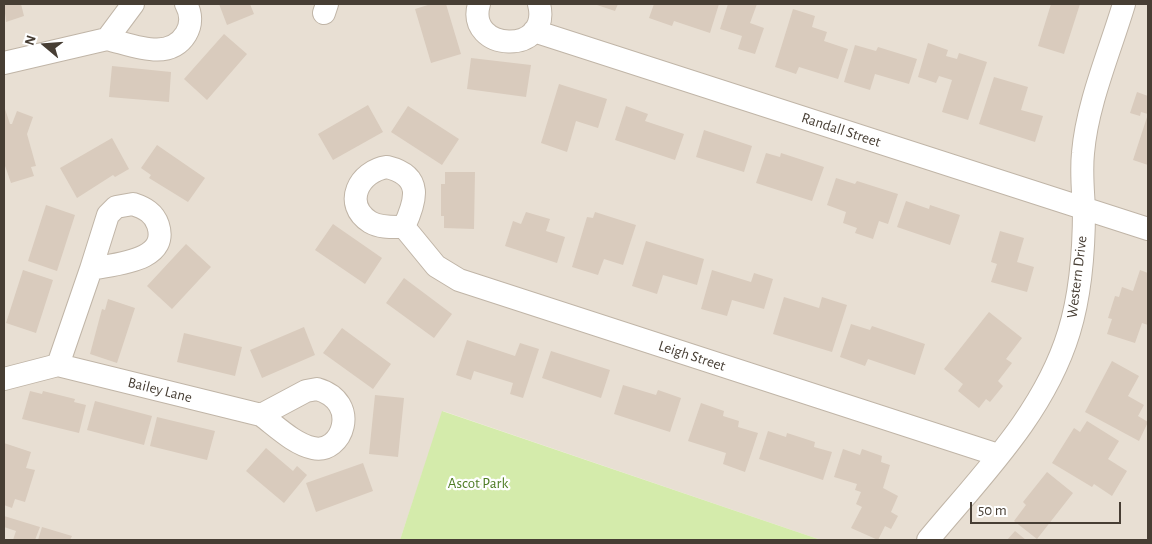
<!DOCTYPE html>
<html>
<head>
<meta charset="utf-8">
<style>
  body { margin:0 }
  #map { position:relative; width:1152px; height:544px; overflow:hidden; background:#f4eee5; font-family:"Alegreya Sans",sans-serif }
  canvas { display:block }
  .frame { position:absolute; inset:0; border:5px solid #473e34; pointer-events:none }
  .north { position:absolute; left:20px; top:20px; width:50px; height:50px; -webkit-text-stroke:4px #fff; paint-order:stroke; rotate:288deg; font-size:14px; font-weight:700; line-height:20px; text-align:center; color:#473e34 }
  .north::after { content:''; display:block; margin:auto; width:18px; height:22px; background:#473e34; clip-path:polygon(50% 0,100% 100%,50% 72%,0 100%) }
  .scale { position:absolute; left:970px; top:502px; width:151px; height:22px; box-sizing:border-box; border:2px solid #473e34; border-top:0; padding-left:6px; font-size:15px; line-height:18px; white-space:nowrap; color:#473e34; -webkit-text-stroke:4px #fff; paint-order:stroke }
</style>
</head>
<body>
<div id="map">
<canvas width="1152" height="544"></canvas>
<div class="frame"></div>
<div class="north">N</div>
<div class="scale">50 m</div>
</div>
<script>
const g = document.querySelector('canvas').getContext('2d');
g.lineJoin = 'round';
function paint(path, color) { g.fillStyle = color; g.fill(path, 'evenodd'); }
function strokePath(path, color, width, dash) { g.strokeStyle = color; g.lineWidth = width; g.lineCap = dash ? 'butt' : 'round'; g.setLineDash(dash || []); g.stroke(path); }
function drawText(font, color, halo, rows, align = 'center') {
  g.font = font + ' "Alegreya Sans",sans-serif'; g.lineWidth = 4.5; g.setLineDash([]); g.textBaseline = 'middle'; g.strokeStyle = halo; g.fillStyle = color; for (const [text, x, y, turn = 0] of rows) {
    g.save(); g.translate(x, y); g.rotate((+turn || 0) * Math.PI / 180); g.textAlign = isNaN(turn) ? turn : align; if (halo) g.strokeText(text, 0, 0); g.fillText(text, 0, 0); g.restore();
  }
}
paint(new Path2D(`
  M4,4H1148V540H821L443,411L400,540H4Z`), '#e8dfd3');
paint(new Path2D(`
  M442,411L821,540H400Z`), '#d4ebab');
paint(new Path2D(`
  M4,4H21L24,16L6,22Z
  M219,4H250L254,14L227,25Z
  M431,4H446L461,54L431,63L415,9Z
  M594,4H618L615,11Z
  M654,4H719L710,33L674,21L672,26L649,18Z
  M728,4H757L750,23L764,28L755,54L738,49L742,36L720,29Z
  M1051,4H1080L1064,54L1038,46Z
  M793,9L815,16L812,27L827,32L824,41L848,49L838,79L799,67L796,74L775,67Z
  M224,34L247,54L207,100L184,79Z
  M928,43L948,50L946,56L957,59L959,53L987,62L968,120L942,112L952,80L939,76L936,83L918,77Z
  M855,45L876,51L878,47L917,59L909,84L875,74L870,90L844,82Z
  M471,58L531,65L526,97L467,89Z
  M112,66L171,72L169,102L109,97Z
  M994,77L1028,87L1021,110L1043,116L1035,142L979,124Z
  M559,84L607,99L598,128L576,121L567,152L541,143Z
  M1137,92L1148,96V165L1133,160L1148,114L1141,112L1140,116L1130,113Z
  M368,105L383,132L333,160L318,134Z
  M4,106L10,124H12L17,111L33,117L27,134L36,166L31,167L34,176L11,183L4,163Z
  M408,106L459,139L442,165L391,132Z
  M626,106L648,114L645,121L684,134L675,160L615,140Z
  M704,130L752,146L744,172L696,157Z
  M112,138L129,169L115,177L113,175L77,198L60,168Z
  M157,145L205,178L188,202L149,178L151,175L141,168Z
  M766,153L780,157L781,153L824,167L812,201L756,183Z
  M445,172H475L474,229L444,228V216H441V184H445Z
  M836,178L855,184L857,181L898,194L888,224L879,221L873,239L855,233L857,228L843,223L846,212L827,205Z
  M906,201L929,209L930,205L960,215L950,245L897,227Z
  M46,205L75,215L57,271L28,261Z
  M526,212L550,219L546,231L565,237L557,263L505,246L513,221L521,224Z
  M595,212L636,225L623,265L604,259L598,275L572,267L587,217L593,218Z
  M333,224L382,258L365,284L315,250Z
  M1000,231L1024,238L1017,262L1034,267L1027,292L991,282L997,264L991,262Z
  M646,241L704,259L697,285L663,275L657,294L632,286Z
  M186,244L211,267L172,309L147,286Z
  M23,270L53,280L36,333L6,323Z
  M712,270L751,282L754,273L773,279L764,309L732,300L727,316L701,309Z
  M1140,270L1148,273V325L1142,323L1135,343L1107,334L1112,319L1108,318L1115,296L1119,297L1122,287L1133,291Z
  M404,278L452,314L434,338L386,303Z
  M784,297L819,308L822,297L847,305L832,352L773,334Z
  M108,299L135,308L117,363L90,354L102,309L105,310Z
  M989,312L1022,338L1006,359L1012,363L998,381L1003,386L990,402L986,399L979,408L958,391L963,384L944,369Z
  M851,324L870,330L872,326L925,344L915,375L868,359L865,366L840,357Z
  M304,327L315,355L262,378L250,350Z
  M342,328L391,364L373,389L323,353Z
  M184,333L242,347L235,376L177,362Z
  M467,340L515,356L520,343L539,349L523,398L510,394L513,383L474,371L471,380L456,375Z
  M551,351L610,370L601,398L542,378Z
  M1112,361L1139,376L1128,396L1144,405L1138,416L1148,422L1139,441L1085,412Z
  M623,385L656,395L658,390L681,398L670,432L614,414Z
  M30,391L42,394L43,391L75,399L74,402L86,405L79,433L22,419Z
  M375,395L404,398L398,457L369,454Z
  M95,401L152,416L144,445L87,430Z
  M701,403L724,411L723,416L739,421L738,427L758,433L745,472L723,464L726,453L688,441Z
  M157,417L215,431L207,460L150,446Z
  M1087,421L1119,441L1108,459L1127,471L1112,496L1094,484L1092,487L1052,463L1074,428L1080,432Z
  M768,431L786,437L787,433L815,442L814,447L832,452L823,480L759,459Z
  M4,443L31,452L26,468L35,470L25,502L15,499L12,508L4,505Z
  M266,448L293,471L297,466L307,475L284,503L246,471Z
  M843,449L860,455L862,449L882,456L881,462L890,465L883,488L898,496L891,512L898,516L891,529L885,526L878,540L851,528L862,507L856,504L861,492L855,490L857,484L834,477Z
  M363,463L373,491L316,512L306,483Z
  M1047,472L1073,493L1037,539L1014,521L1026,505L1023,502Z
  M4,516L40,527L35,540H13L16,531L4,527Z
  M42,527L72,536L70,540H38Z
  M1015,531L1026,540H1007Z`), '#d9cbbd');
const street = new Path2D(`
  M133,4L107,39C133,45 169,62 186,34C192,24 191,13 186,4
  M479,4C465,52 552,56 539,4
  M324,13L327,4
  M534,31L1148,229
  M4,63L107,39
  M387,167C424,176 416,201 404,227C393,227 380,228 370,222C342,204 359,171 387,167Z
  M133,204C145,208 154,213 158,225C170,262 113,264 91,269L108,215L116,207Z
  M404,227L436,266L459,280L998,455
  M58,365L261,415
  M4,379L58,365L91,269
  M317,389C362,402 342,455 313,448C294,444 276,426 261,415L306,391Z
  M928,540C981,476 1044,414 1069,332C1081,293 1084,251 1084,209C1083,190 1081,172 1083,153C1087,104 1110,51 1124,4`);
strokePath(street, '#c0b5a7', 24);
strokePath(street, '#fff', 22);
drawText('15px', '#473e34', '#fff', [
  ["Randall Street",841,130,18],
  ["Western Drive",1077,277,-83],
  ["Leigh Street",692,356,18],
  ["Bailey Lane",160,390,14]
]);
drawText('15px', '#4e7c24', '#fff', [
  ["Ascot Park",478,483]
]);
</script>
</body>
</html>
